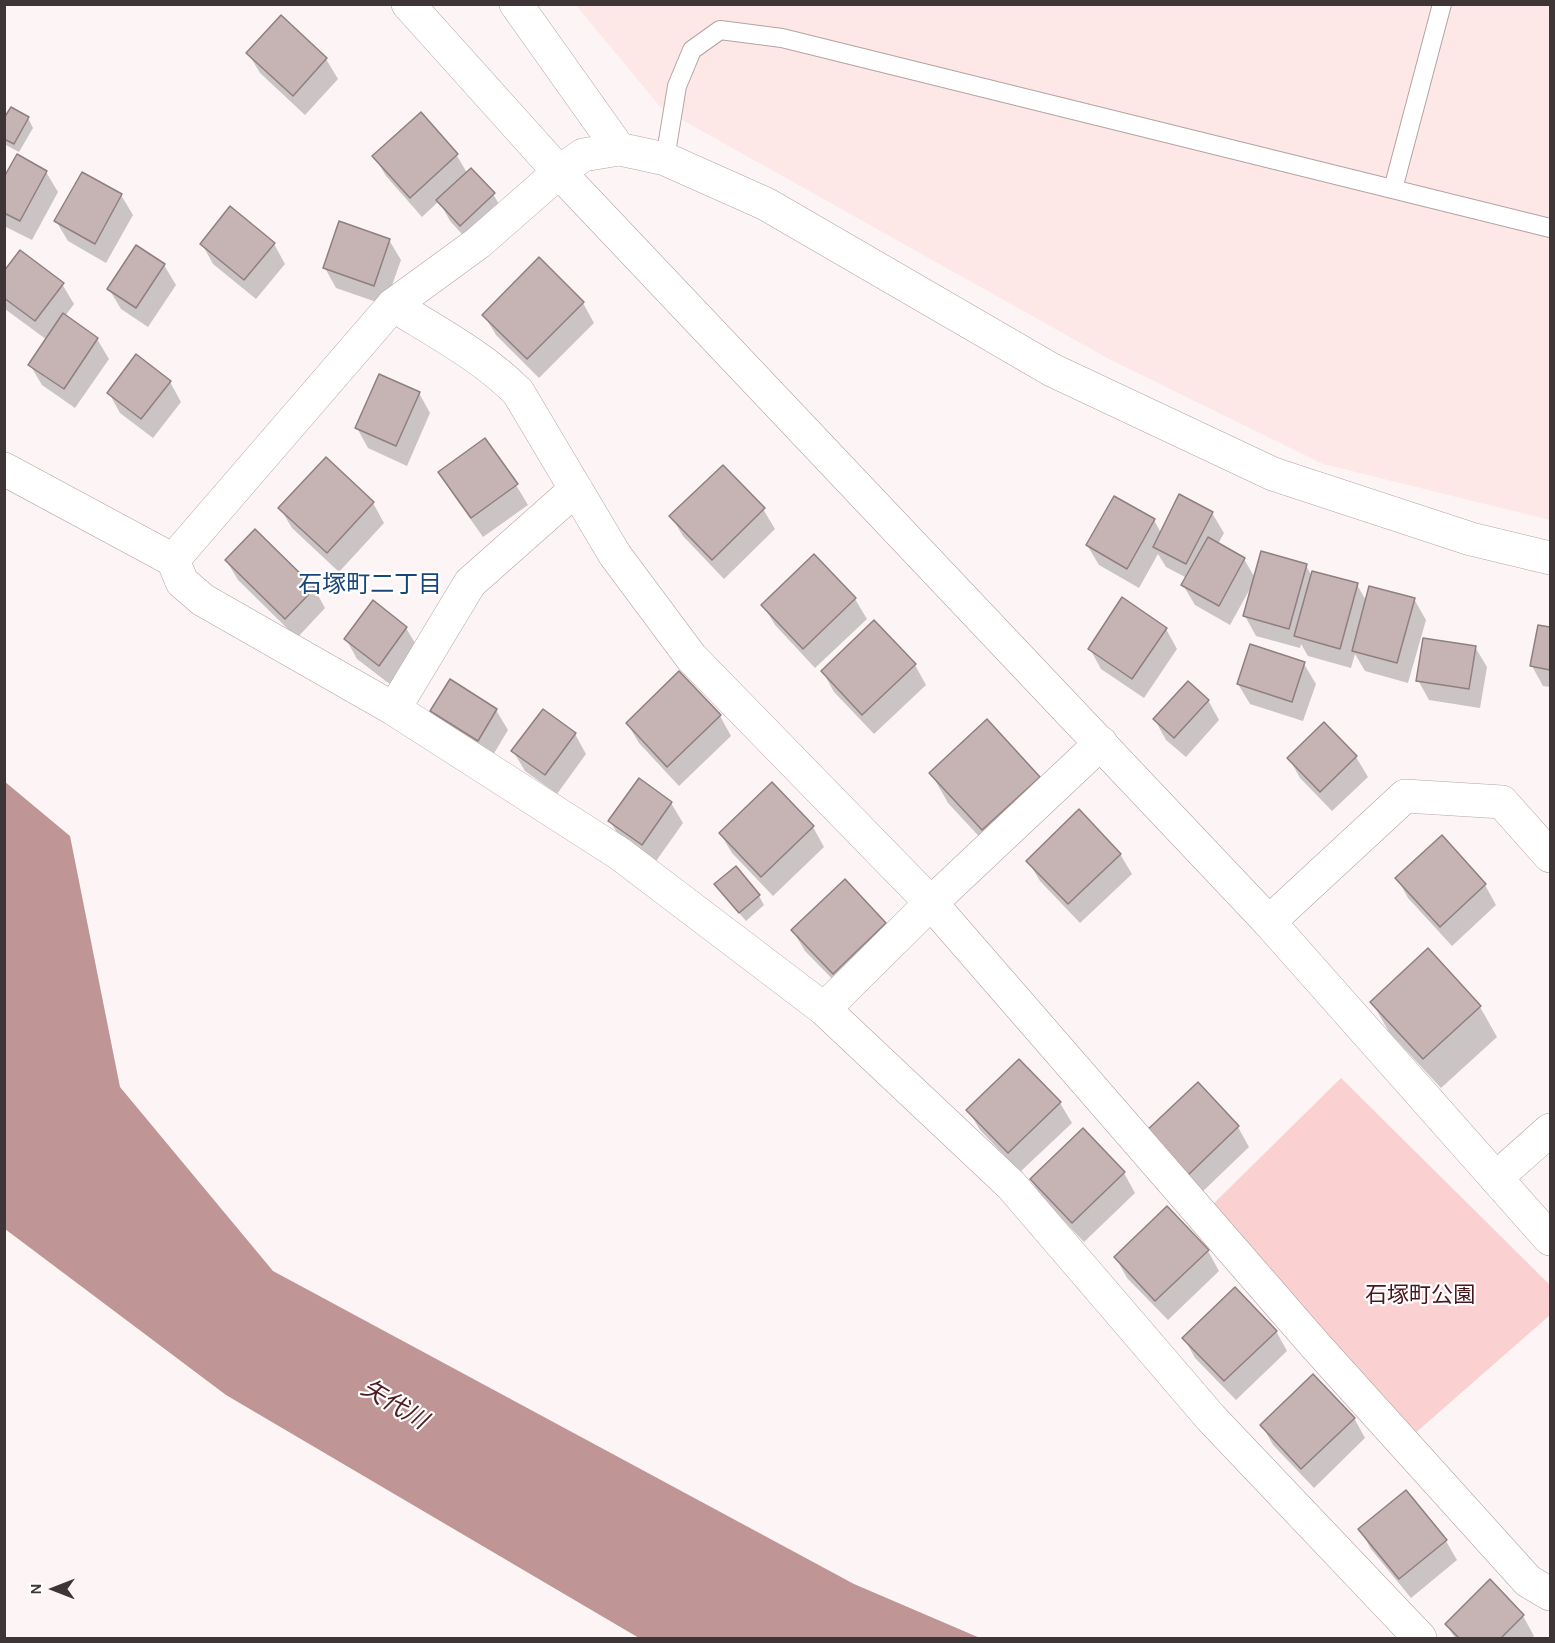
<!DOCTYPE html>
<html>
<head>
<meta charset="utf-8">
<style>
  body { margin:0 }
  #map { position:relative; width:1555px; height:1643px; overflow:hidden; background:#fdf5f5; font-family:Karla,sans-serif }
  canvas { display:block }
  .frame { position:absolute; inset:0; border:6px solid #3d3536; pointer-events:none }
  .north { position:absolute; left:24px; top:1559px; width:60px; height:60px; -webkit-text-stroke:4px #fff; paint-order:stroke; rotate:270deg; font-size:16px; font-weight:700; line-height:24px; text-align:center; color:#3d3536 }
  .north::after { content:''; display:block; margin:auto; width:21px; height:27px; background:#3d3536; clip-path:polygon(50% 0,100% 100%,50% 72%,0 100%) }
</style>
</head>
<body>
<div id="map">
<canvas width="1555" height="1643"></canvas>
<div class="frame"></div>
<div class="north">N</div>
</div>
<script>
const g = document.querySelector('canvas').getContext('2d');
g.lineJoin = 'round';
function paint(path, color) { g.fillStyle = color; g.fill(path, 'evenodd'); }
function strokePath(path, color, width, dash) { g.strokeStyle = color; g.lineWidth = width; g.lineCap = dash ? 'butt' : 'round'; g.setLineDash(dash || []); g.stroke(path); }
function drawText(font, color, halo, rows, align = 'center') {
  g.font = font + ' Karla,"Noto Sans JP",sans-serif'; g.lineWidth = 4.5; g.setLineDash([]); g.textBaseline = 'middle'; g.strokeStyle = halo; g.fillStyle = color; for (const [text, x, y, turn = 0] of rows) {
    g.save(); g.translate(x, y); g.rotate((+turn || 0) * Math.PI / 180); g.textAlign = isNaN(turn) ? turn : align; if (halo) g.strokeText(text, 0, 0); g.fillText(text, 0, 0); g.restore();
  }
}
paint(new Path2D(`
  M576,5H1550V520L1323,464L1109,359L661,108Z`), '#fde7e7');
paint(new Path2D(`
  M1341,1078L1550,1285V1315L1412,1436L1206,1211Z`), '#fad0d1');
paint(new Path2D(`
  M4,781L70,836L120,1087L273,1271L854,1584L980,1638H639L226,1395L5,1229Z`), '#bf9596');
paint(new Path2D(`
  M248,53L326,59L338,79L305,115L260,73Z
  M28,118L33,128L19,152L4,144V122Z
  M456,154L467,173L493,194L505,214L472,245L450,221L439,201L422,217L386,176L374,156Z
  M46,172L58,192L32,240L4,226V180Z
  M83,174L121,195L133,215L106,263L68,241L56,221Z
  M389,240L401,260L385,305L336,288L325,268Z
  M202,244H274L285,264L256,299L213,264Z
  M164,265L176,285L148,327L121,309L109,289Z
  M4,274L62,284L74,304L65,316L97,339L109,359L75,408L42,385L30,365L47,340L5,309Z
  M583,303L594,323L539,378L496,335L484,315Z
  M170,382L181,402L153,438L120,413L109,393Z
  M419,393L430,413L407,466L368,448L357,428Z
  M440,473L516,485L528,505L483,537L452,493Z
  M373,503L384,523L339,572L292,528L280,508Z
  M763,509L775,529L724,579L683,536L671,516Z
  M1212,513L1224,533L1218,544L1244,559L1255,578L1306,565L1312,577L1357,585L1367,602L1414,599L1426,620L1408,683L1365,671L1355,654L1351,668L1308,656L1301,644L1300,648L1256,636L1245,616L1251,587L1230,625L1195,605L1183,585L1187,578L1166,567L1158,554L1139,588L1099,565L1087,545L1154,520L1161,533Z
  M226,560L314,588L325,608L297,638L238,580Z
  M855,599L867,619L815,668L775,625L763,605Z
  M1539,627L1550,629V687L1543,686L1532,666Z
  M406,628L418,648L391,685L357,659L346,639Z
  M1166,629L1177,649L1144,698L1101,669L1090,649Z
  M1475,647L1487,667L1480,708L1429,700L1418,680Z
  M1304,664L1316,684L1303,721L1250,704L1238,684Z
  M915,665L926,685L874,734L834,692L823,672Z
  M450,681L496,710L508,730L490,760L443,731L432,711Z
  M1208,700L1219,720L1186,757L1166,740L1155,720Z
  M720,716L731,736L679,786L639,743L627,723Z
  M1324,724L1356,757L1368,777L1332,811L1300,778L1289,758Z
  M575,734L586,754L557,794L525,771L513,751Z
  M931,773L1039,778L1056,808L1000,859L948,803Z
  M640,780L671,803L683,823L654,864L622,841L610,821Z
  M813,827L824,847L773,896L732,853L720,833Z
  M1120,854L1132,874L1080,923L1040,881L1028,861Z
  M1397,878L1485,885L1496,905L1452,946L1408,898Z
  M845,882L885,924L897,944L846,993L805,951L793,931Z
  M716,884L759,896L764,905L746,921L722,893Z
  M1372,1002L1480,1007L1497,1037L1441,1088L1389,1032Z
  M1019,1061L1060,1103L1072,1123L1020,1172L980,1130L968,1110Z
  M1238,1127L1249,1147L1198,1196L1157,1153Z
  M1124,1173L1135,1193L1084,1242L1043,1199L1031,1180Z
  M1208,1251L1219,1271L1168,1320L1127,1278L1116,1258Z
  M1276,1331L1287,1351L1236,1400L1195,1358L1184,1338Z
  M1354,1418L1365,1438L1314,1488L1273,1445L1262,1425Z
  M1360,1529L1446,1541L1457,1560L1411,1598L1371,1549Z
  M1523,1616L1534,1636L1532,1638H1455L1446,1624Z`), '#0003');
const building = new Path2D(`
  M281,15L327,58L293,96L246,53Z
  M11,107L29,117L14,144L4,139V118Z
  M421,112L458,154L410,198L372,156Z
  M17,154L47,171L20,221L4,213V177Z
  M471,168L495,193L460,226L436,200Z
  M82,172L122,194L95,244L54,221Z
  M230,206L275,243L244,280L200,244Z
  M339,221L390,239L374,286L323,268Z
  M136,245L165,264L136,308L107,289Z
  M20,250L64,283L35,321L4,298V271Z
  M539,257L584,302L527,359L482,315Z
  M63,313L98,338L64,389L28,365Z
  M136,354L171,381L141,419L107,393Z
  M379,374L420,392L396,446L355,428Z
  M485,438L518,484L471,518L438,472Z
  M326,457L374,502L327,553L278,508Z
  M723,465L765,508L712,560L669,516Z
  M1179,494L1213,512L1186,564L1153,547Z
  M1114,496L1155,519L1127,569L1086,545Z
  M255,529L315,588L285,619L225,560Z
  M1208,537L1245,558L1219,606L1181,585Z
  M1261,551L1307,564L1289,629L1243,616Z
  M814,554L856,598L803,649L761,605Z
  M1312,571L1358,583L1340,649L1294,636Z
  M1369,586L1415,598L1397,663L1352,651Z
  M1122,597L1167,628L1132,679L1088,649Z
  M373,600L407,627L379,666L344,639Z
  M874,620L916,664L862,715L821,671Z
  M1538,625L1550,627V670L1530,666Z
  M1423,638L1476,646L1469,689L1416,681Z
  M1250,644L1305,662L1292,702L1237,684Z
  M679,671L721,715L667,767L626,723Z
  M450,679L497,709L478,741L430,711Z
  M1188,681L1209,700L1174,738L1153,719Z
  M543,709L576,733L545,775L511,751Z
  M987,719L1040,777L982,830L929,773Z
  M1324,722L1357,756L1320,792L1287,758Z
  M639,778L672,802L642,845L608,821Z
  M772,782L814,826L761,877L719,833Z
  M1079,809L1121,854L1068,904L1026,861Z
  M1442,835L1486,884L1440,927L1395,878Z
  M736,866L760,895L739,913L714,884Z
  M845,879L886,923L833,974L791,930Z
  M1428,948L1481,1006L1423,1059L1370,1002Z
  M1019,1059L1061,1102L1008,1153L966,1110Z
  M1198,1082L1239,1126L1186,1177L1144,1133Z
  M1083,1128L1125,1172L1072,1223L1030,1179Z
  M1167,1206L1209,1250L1155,1301L1114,1257Z
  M1235,1287L1277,1331L1224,1381L1182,1338Z
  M1313,1374L1355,1418L1301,1469L1260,1425Z
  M1406,1490L1447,1540L1399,1579L1358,1529Z
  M1490,1579L1524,1615L1501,1638H1459L1445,1624Z`);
paint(building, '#c6b3b4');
strokePath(building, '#907f80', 1.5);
const service = new Path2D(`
  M665,159L677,86L692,50L720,30L782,38L1550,228
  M1393,189L1442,4`);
const minor = new Path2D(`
  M516,4L619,149
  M393,305C436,332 482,356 518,392L615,555L691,657L931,903L1315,1345L1528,1581L1550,1594
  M4,469L173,560L182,582L203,600L394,709L620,854L824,1009L1011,1185L1211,1418L1420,1638
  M173,560L393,305L478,243L559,172
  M394,709L470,583L576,489
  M1269,922L1405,796L1502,802L1550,856
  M824,1009L931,903L1101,743
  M1496,1178L1550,1130`);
const tertiary = new Path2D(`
  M408,4L559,172L1269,922L1550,1239
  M559,172L583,155L619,149L665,159L766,204L1052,370L1273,474L1471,539L1550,558`);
strokePath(service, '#b5a3a3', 20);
strokePath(minor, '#b5a3a3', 34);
strokePath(tertiary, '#b5a3a3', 34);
strokePath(service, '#fff', 18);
strokePath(minor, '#fff', 33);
strokePath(tertiary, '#fff', 33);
drawText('22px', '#4a141c', '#fff', [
  ["石塚町公園",1420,1296]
]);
drawText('24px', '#1a477a', '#fff', [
  ["石塚町二丁目",370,585]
]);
drawText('italic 24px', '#501a21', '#fff', [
  ["矢代川",394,1405,31]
]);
</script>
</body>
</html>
